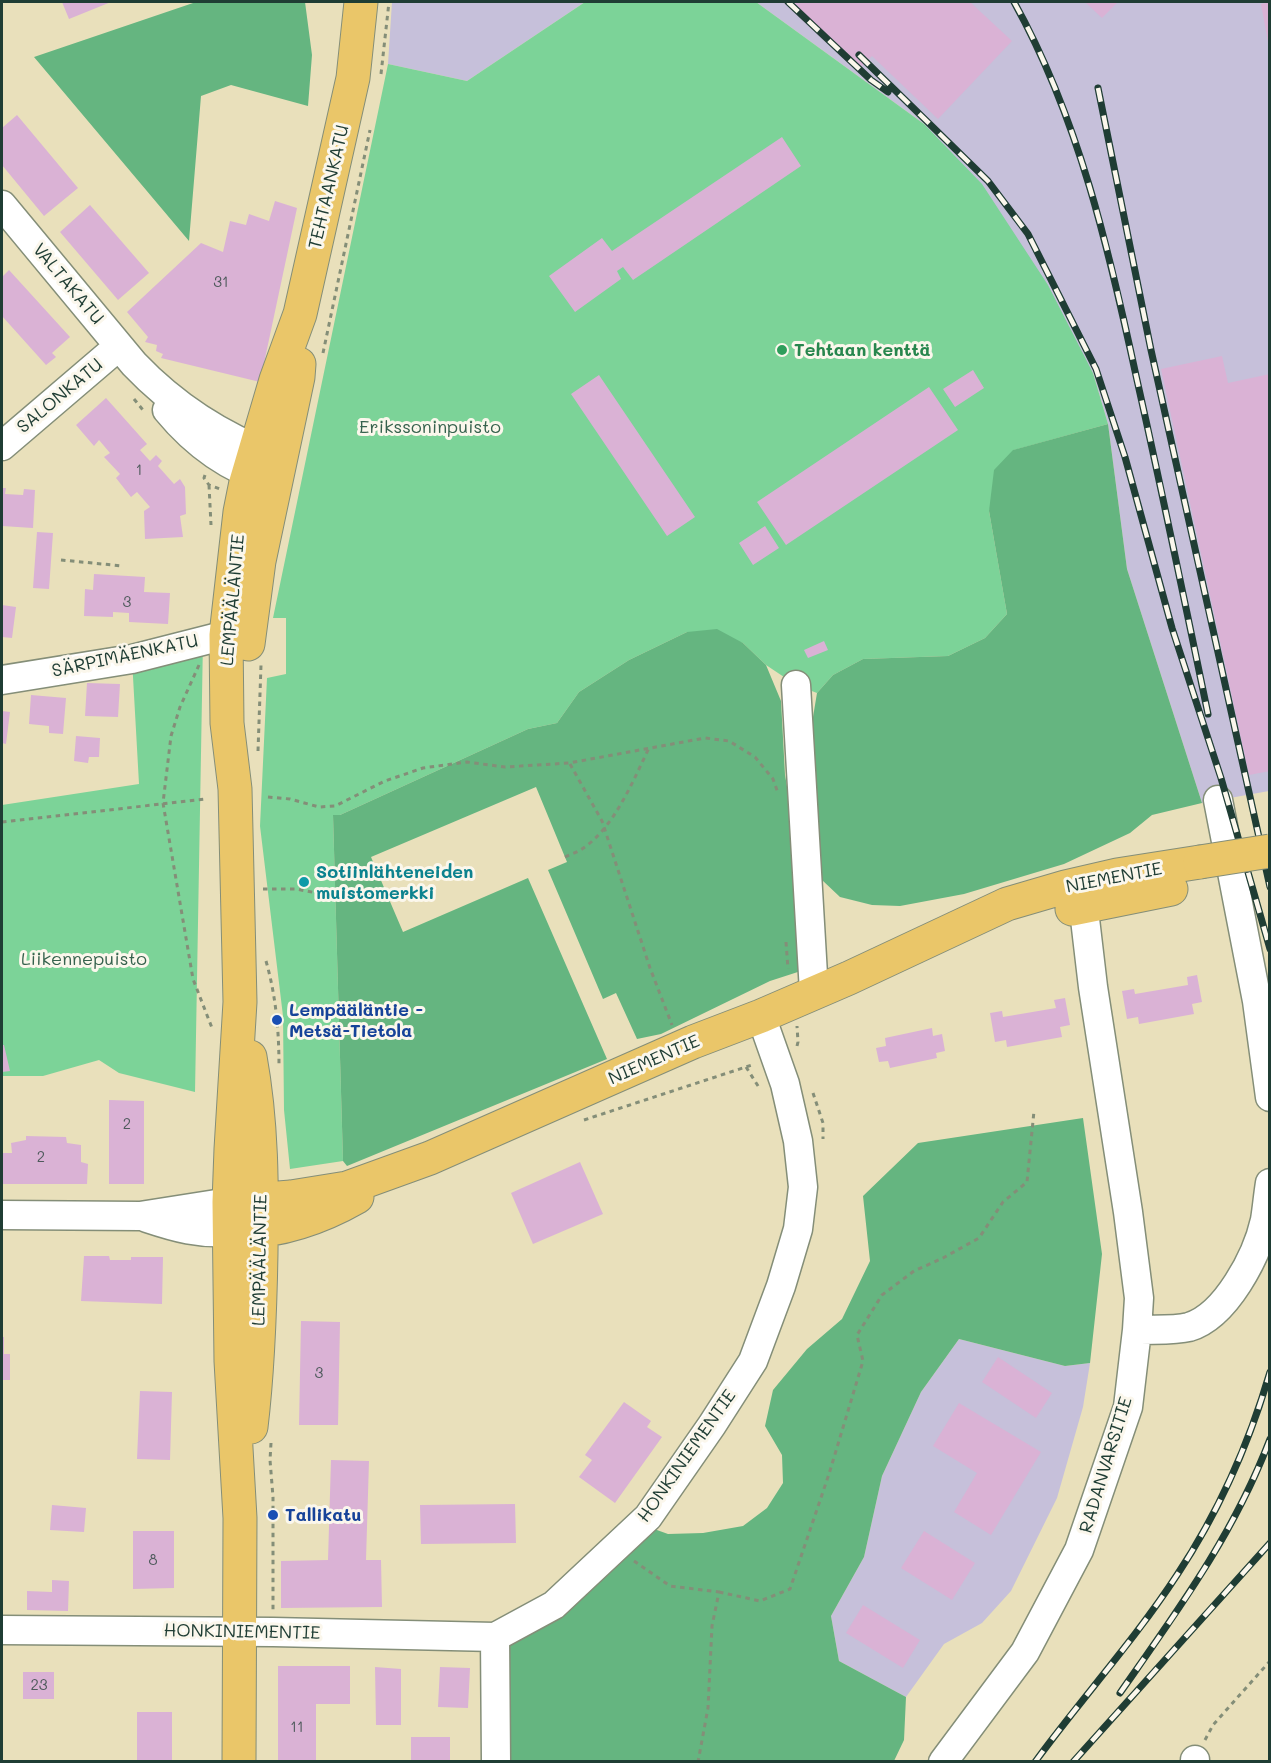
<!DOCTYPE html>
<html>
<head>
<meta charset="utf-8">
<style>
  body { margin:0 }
  #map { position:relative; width:1271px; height:1763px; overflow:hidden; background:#e9e0bb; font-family:Mali,sans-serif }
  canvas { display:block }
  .frame { position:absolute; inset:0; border:3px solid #1f3d34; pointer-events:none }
</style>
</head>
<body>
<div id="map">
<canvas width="1271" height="1763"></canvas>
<div class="frame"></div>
</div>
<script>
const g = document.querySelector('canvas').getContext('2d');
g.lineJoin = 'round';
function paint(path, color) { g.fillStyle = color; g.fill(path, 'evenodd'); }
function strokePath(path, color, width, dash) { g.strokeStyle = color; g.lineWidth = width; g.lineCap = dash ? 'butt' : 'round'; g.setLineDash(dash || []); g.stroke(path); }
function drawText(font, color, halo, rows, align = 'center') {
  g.font = font + ' Mali,sans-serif'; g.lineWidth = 6; g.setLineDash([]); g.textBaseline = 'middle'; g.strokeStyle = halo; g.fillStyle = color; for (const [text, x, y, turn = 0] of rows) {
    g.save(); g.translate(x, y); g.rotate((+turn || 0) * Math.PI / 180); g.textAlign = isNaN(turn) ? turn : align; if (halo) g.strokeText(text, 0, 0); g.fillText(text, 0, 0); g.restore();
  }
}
paint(new Path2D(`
  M392,2H585L467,81L388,64Z
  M756,2H1269V791L1202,803L1127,569L1108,424L1093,373L924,124Z
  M959,1339L1065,1366L1090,1363L1083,1407L1057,1498L1011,1591L982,1623L944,1644L906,1697L839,1661L831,1616L864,1557L882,1476L921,1392Z`), '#c6c0da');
paint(new Path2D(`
  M585,2H756L924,124L982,184L1048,285L1093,373L1108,424L1014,450L989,511L1007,614L985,638L948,656L863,659L833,675L817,693L796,685L766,665L743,643L687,632L629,660L579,692L557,723L528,729L340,815H333L343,1161L290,1169L284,1110L283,1016L260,826L267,678L286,674V618H273L388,64L467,81Z
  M203,640L195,1092L119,1073L99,1060L43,1076H2V805L139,784L132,659Z`), '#7cd398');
paint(new Path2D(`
  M196,2H305L312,55L308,106L231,85L201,96L189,241L34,57Z
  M1108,424L1127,569L1202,803L1152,815L1130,833L1064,864L964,894L900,906L872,905L840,897L822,880L812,723L817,693L833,675L863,659L948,656L985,638L1007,614L989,511L994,470L1013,450Z
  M717,629L743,643L766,665L781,701L785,775L796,838L804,970L770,981L661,1034L637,1039L616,993L603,999L548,870L567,862L536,787L371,857L403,932L528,878L607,1059L347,1166L343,1161L333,815H340L528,729L557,723L579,692L629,660L687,632Z
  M1083,1118L1102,1254L1090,1363L1065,1366L959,1339L921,1392L882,1476L864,1557L831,1616L839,1661L906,1697L904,1740L894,1761H505L508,1643L643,1525L668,1534L703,1533L743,1526L767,1508L783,1483L782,1455L765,1426L773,1390L807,1349L842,1319L870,1261L863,1196L918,1143Z`), '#65b580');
paint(new Path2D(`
  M62,2H111L69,19Z
  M783,2H970L1012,41L938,119L872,56L857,71Z
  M1085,2H1118L1102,18Z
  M1270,2V42H1268L1261,4Z
  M17,115L78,188L44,216L2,165V128Z
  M782,137L801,166L633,280L623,267L617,271L621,279L575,312L549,276L602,238L612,251Z
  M275,201L297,208L260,382L161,358L163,354L156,351L157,345L145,342L148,337L127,312L201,243L223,252L230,221L246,225L249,214L269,221Z
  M90,205L149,273L118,300L60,232Z
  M9,270L70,337L52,353L56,357L46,365L2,316V277Z
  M1222,356L1228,383L1270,374V771L1249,775L1161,369Z
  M973,370L984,388L955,407L943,389Z
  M599,375L695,517L667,536L571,394Z
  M929,387L958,430L786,545L757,502Z
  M106,398L147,444L140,450L150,461L156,455L162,461L158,466L174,484L180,479L185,487L186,514L180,516L183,537L145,539L144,511L150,507L137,492L131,497L116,478L120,474L104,457L110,453L99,440L94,446L76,425Z
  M2,488H6L5,494L23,495L24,489L35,490L33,528L2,526Z
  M765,526L779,548L753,565L739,543Z
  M37,532L53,533L49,589L33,588Z
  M94,574L145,577L144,592L170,593L168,624L129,622V613L113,612V617L84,616L85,589L93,590Z
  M2,605L16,607L12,638L2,637Z
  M824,641L828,650L808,658L804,650Z
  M87,683L120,684L118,717L85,716Z
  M31,695L66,698L63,734L49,733V726L29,724Z
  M2,711L10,712L6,744L2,743Z
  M76,736L100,738L99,757H89L88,763L74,761Z
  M1197,975L1202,1002L1192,1004L1194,1014L1139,1024L1138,1017L1127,1019L1122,991L1134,989L1135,994L1188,985L1187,977Z
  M1065,998L1070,1025L1060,1027L1062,1037L1007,1047L1006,1040L995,1042L990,1013L1002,1011L1003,1017L1056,1008L1054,1000Z
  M932,1028L933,1036L942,1034L945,1051L936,1053L937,1058L890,1068L888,1061L879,1062L876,1048L886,1046L885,1038Z
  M2,1045H4L10,1071L2,1072Z
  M109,1100L144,1101V1184H109Z
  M26,1136L66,1137L67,1143L81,1145V1162L88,1164L87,1184H2V1153H12L11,1143L26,1140Z
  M580,1162L603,1214L533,1244L511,1193Z
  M84,1256H109L110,1260H131V1257H163L162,1304L81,1301Z
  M301,1321L340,1322L338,1425H299Z
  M2,1337H4V1354H10V1380H2Z
  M998,1357L1052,1393L1036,1418L982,1382Z
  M140,1391L172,1392L170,1460L137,1459Z
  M624,1402L651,1421L647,1427L662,1437L615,1503L579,1477L592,1460L585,1455Z
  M959,1403L1041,1452L991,1535L954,1512L977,1473L933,1446Z
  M331,1460L369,1461L366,1560H381L382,1607L281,1608V1561L328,1560Z
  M515,1504L516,1543L421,1544L420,1505Z
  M52,1505L86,1508L84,1532L50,1530Z
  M133,1531H174V1588L133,1589Z
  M924,1531L975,1563L952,1600L901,1568Z
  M52,1580L69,1581L68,1611L27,1610V1591L52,1592Z
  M863,1605L920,1640L903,1668L846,1633Z
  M278,1666H350V1704H316V1762H278Z
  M375,1667L401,1669V1725H376Z
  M440,1667L470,1668L468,1708L438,1707Z
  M23,1672H54V1699H23Z
  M137,1712H172V1762H137Z
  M411,1737H450V1762H411Z`), '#dab2d5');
const minor = new Path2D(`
  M2,205L134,364C174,406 222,437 276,457
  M167,410C195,444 227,468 270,481
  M2,446L119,346
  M2,680L132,659L226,635L247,634
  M796,685L814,992
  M1218,800L1257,1001L1270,1097
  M2,1215L140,1216L229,1202
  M147,1218C177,1228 199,1234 231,1232
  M1137,1330C1153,1329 1173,1331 1189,1327C1226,1316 1257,1256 1265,1220C1267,1208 1268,1195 1270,1183
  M2,1630L273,1632L495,1637L554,1605L648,1517L712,1425L753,1361L781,1286L798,1229L803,1187L798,1141L785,1084L761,1016
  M495,1637L496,1762
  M943,1762L1025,1652L1079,1550L1128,1407L1137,1330L1139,1298L1128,1212L1093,987L1081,885
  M1195,1762V1760`);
const major = new Path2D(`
  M248,644L259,561L298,377L299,364
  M1072,909L1171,889
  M250,1057C262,1123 262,1186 261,1253C260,1311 258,1369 251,1427
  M229,1202L291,1197L347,1188L430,1158L693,1042L761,1016L849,978L1007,904L1065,887L1117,875L1200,862
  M242,1232C282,1231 322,1217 357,1197
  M239,1762L240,1518L231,1361L229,1202L231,1149L240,1002L235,789L227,723L226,635L240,512L246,482L276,380L300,314L353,78L361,2`);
strokePath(minor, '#848e78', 31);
strokePath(major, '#848e78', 35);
strokePath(new Path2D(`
  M381,74L389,2
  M323,353L370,130
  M134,399L143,410
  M205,475L204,478L209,485L220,489
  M209,485L211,525
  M61,560L123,566
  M199,665L180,707L171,736L163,803L193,979L212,1028
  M258,751L261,665
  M570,764L602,821L650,968L672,1025
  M268,797L290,799L319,807L335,806L385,781L423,768L467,762L505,767L569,763L705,738L729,741L755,757L773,779L778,793
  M2,822L206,799
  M565,857C571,854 578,852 582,849C614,828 633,781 649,748
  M263,889H296L348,899L366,897L385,891
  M786,942L788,969
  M266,961C276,996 279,1031 279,1067
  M797,1046L798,1042L797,1026
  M746,1067L760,1089
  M813,1093L823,1123V1139
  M584,1120L755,1064
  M271,1443L270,1460L273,1497V1610
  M634,1561L670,1586L719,1592L712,1626L708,1708L698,1762
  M719,1592L760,1601L790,1589L829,1474L863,1361L857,1335L882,1295L914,1271L943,1258L979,1238L1003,1202L1027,1182L1034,1111
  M1205,1740L1213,1725L1270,1661`), '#848e78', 3, [4.5, 4.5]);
strokePath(minor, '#fff', 28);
strokePath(major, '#eac669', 33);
const rail = new Path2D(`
  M788,2L871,80L888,92
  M1014,2C1079,119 1109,250 1137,380C1162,491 1185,603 1208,714
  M859,55L988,181L1028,234L1096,369L1125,457L1172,628L1221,778L1270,949
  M1098,88L1151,350L1270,887
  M1120,1693C1178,1610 1234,1534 1270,1439
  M1035,1762C1081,1699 1134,1641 1177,1575C1218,1513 1249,1444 1270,1372
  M1073,1762L1270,1543`);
strokePath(rail, '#1f3d34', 7);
strokePath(rail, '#fbf7ec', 4.5, [14]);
const majorBridge = new Path2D(`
  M1200,862L1270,851`);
strokePath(majorBridge, '#848e78', 35, []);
strokePath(majorBridge, '#eac669', 33);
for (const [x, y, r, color] of [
  [782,350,6,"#2e9e5b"],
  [304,882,6,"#0f9aa8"],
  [277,1020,6,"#1a4fb4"],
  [273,1515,6,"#1a4fb4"]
]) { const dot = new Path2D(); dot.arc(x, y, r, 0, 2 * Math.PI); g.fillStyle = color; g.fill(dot); strokePath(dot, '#fbf7ec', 2); }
drawText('15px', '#4e5a5c', null, [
  ["31",221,282],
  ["1",139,470],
  ["3",127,602],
  ["2",127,1124],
  ["2",41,1157],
  ["3",319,1373],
  ["8",153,1560],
  ["23",39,1685],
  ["11",297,1727]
]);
drawText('18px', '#1f3d34', '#fbf7ec', [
  ["TEHTAANKATU",329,187,-77],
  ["VALTAKATU",68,284,50],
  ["SALONKATU",60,396,-40],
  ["LEMPÄÄLÄNTIE",233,600,-85],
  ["SÄRPIMÄENKATU",125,656,-12],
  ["NIEMENTIE",1114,878,-11],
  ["NIEMENTIE",654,1060,-24],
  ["LEMPÄÄLÄNTIE",260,1260,-89],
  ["HONKINIEMENTIE",687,1456,-55],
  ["RADANVARSITIE",1106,1465,-73],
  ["HONKINIEMENTIE",242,1632,1]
]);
drawText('bold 18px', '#27864d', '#fbf7ec', [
  ["Tehtaan kenttä",794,350]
], 'left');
drawText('18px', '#36624d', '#fbf7ec', [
  ["Erikssoninpuisto",430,427],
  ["Liikennepuisto",84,959]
]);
drawText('bold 18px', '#0d838f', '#fbf7ec', [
  ["Sotiinlähteneiden",316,872],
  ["muistomerkki",316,893]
], 'left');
drawText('bold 18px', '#164399', '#fbf7ec', [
  ["Lempääläntie -",289,1010],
  ["Metsä-Tietola",289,1031],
  ["Tallikatu",285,1515]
], 'left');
</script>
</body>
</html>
